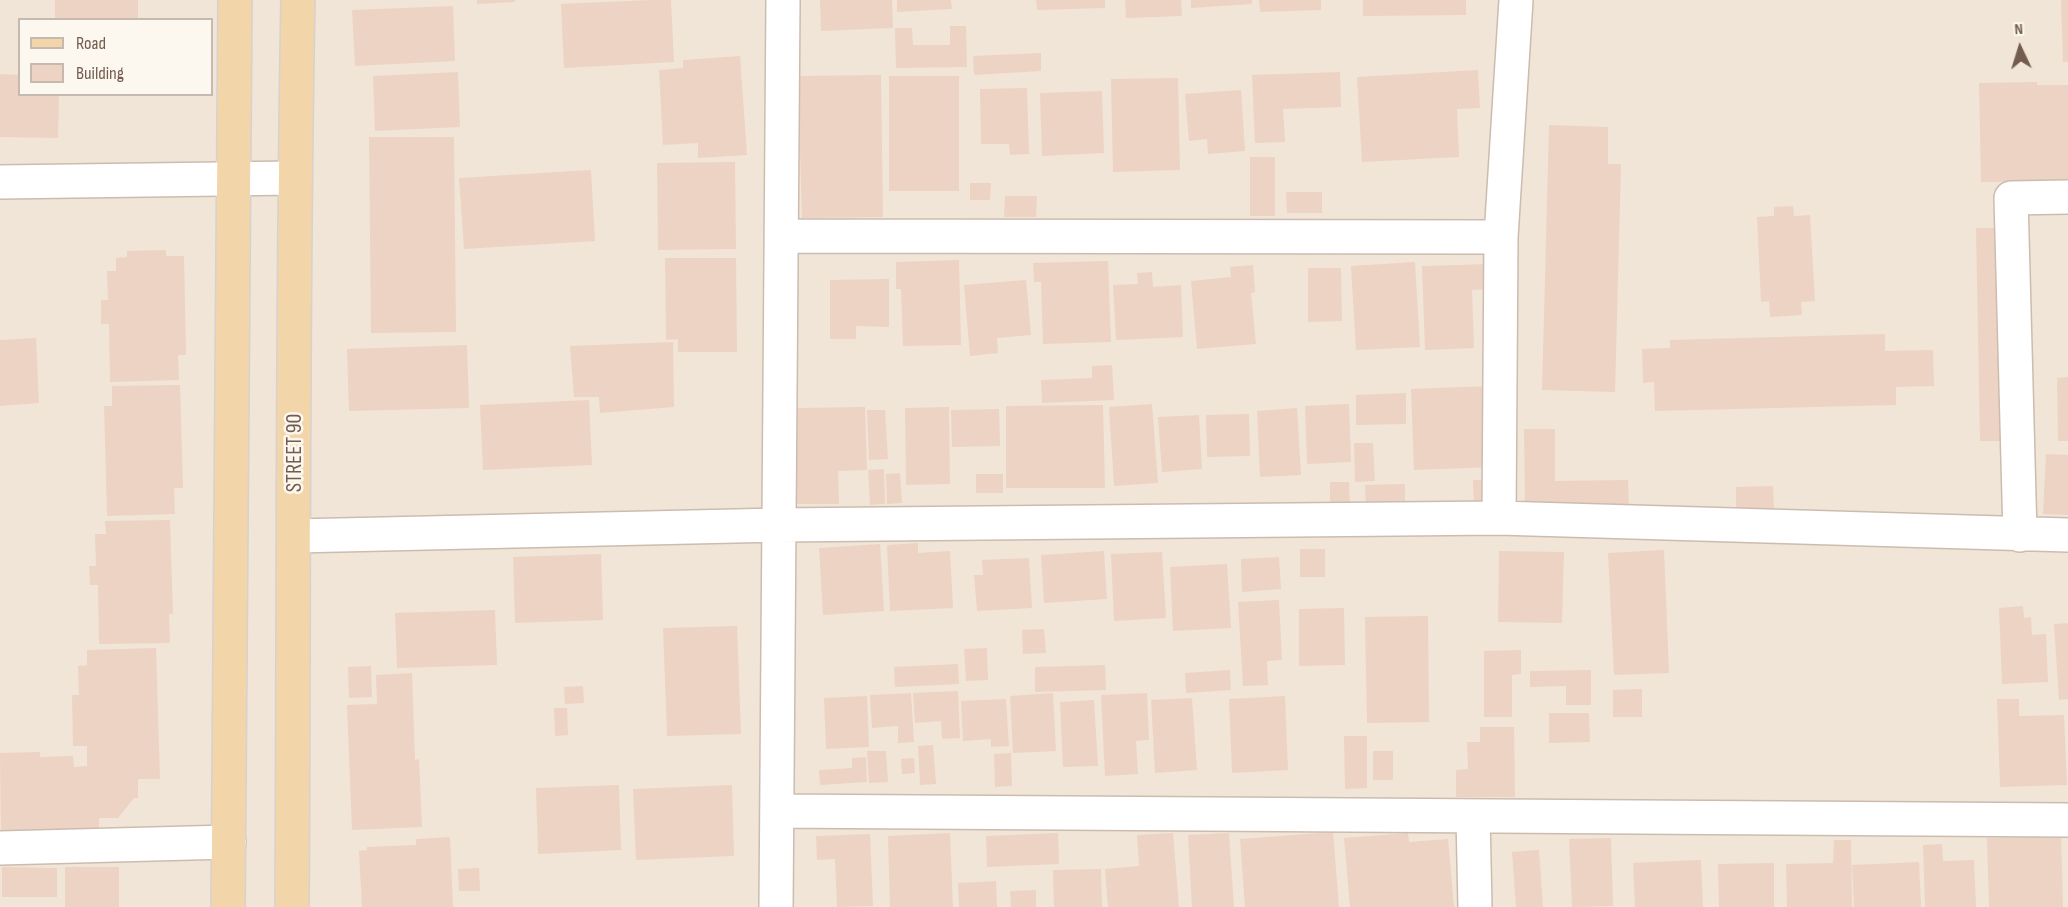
<!DOCTYPE html>
<html>
<head>
<meta charset="utf-8">
<style>
  body { margin:0 }
  #map { position:relative; width:2068px; height:907px; overflow:hidden; background:#fbf3e9; font-family:"Sofia Sans Condensed",sans-serif }
  canvas { display:block }
  .legend { position:absolute; left:18px; top:18px; width:195px; height:78px; box-sizing:border-box; background:#fdf8ef; border:2px solid #c6b9af; margin:0; padding:8px 10px; list-style:none; font-size:18px; color:#735b4f }
  .legend li { display:flex; align-items:center; gap:12px; height:30px }
  .legend b { width:30px; border:2px solid #c6b9af }
  .north { position:absolute; left:1990px; top:18px; width:60px; height:60px; -webkit-text-stroke:4px #fdf8ef; paint-order:stroke; rotate:356deg; font-size:16px; font-weight:700; line-height:24px; text-align:center; color:#735b4f }
  .north::after { content:''; display:block; margin:auto; width:21px; height:27px; background:#735b4f; clip-path:polygon(50% 0,100% 100%,50% 72%,0 100%) }
</style>
</head>
<body>
<div id="map">
<canvas width="2068" height="907"></canvas>
<ul class="legend">
<li><b style="height:8px;background:#f2d5a8"></b>Road</li>
<li><b style="height:16px;background:#edd3c3"></b>Building</li>
</ul>
<div class="north">N</div>
</div>
<script>
const g = document.querySelector('canvas').getContext('2d');
g.lineJoin = 'round';
function paint(path, color) { g.fillStyle = color; g.fill(path, 'evenodd'); }
function strokePath(path, color, width, dash) { g.strokeStyle = color; g.lineWidth = width; g.lineCap = dash ? 'butt' : 'round'; g.setLineDash(dash || []); g.stroke(path); }
function drawText(font, color, halo, rows, align = 'center') {
  g.font = font + ' "Sofia Sans Condensed",sans-serif'; g.lineWidth = 5; g.setLineDash([]); g.textBaseline = 'middle'; g.strokeStyle = halo; g.fillStyle = color; for (const [text, x, y, turn = 0] of rows) {
    g.save(); g.translate(x, y); g.rotate((+turn || 0) * Math.PI / 180); g.textAlign = isNaN(turn) ? turn : align; if (halo) g.strokeText(text, 0, 0); g.fillText(text, 0, 0); g.restore();
  }
}
paint(new Path2D(`
  M0,0H2068V907H0ZM20,20H212V94H20Z`), '#f1e5d8');
paint(new Path2D(`
  M55,0H138V18H55Z
  M477,0H515V2L477,4Z
  M650,0H671L674,62L564,68L561,4Z
  M820,0H892L893,28L821,31Z
  M897,0H951L952,9L897,12Z
  M1036,0H1105V8L1037,10Z
  M1125,0H1181L1182,16L1126,18Z
  M1191,0H1252V4L1191,8Z
  M1259,0H1321V10L1260,12Z
  M1363,0H1466V15L1363,16Z
  M2061,0H2068V62H2063Z
  M453,6L455,61L355,66L352,10Z
  M950,26H966L967,67L896,68L895,28H912L913,45H950Z
  M1041,53V71L974,75L973,56Z
  M740,56L747,155L698,158V143L663,145L659,70L683,68V60Z
  M1478,70L1480,108L1457,109L1459,157L1362,162L1357,77Z
  M458,72L460,127L375,131L373,76Z
  M1340,72L1341,107L1283,109L1285,142L1255,143L1252,75Z
  M0,74L20,75V94H59L58,138L0,137Z
  M881,75L883,217L802,218L800,152H796L795,76Z
  M889,76H959V191H889Z
  M1178,78L1180,170L1113,172L1111,79Z
  M2037,82V85H2068V181L1981,182L1979,83Z
  M1027,88L1029,154L1010,155L1009,144H981L980,89Z
  M1241,90L1245,151L1208,154L1207,139L1189,141L1185,94Z
  M1102,91L1104,153L1042,156L1040,93Z
  M1549,125L1608,127V164H1621L1615,392L1542,390Z
  M369,137H454L456,332L371,333Z
  M1250,157H1275V216H1250Z
  M735,162L736,249L658,250L657,163Z
  M591,170L595,241L464,249L459,178Z
  M970,183H991L990,200H970Z
  M1286,192H1322V213H1287Z
  M1005,196H1037L1036,217H1004Z
  M1793,206L1794,216L1810,215L1815,301L1801,302L1802,315L1770,317L1769,301L1761,302L1757,217L1774,216V207Z
  M1976,228H2000L2012,441H1980Z
  M166,250V256H184L186,355H178L179,380L110,382L109,324H101V300H108L107,271H116V258L127,257V251Z
  M665,258H736L737,352H678V339L666,340Z
  M959,260L961,345L903,346L901,289H896V262Z
  M1108,261L1111,342L1043,344L1041,282H1034L1033,263Z
  M1415,262L1420,347L1356,350L1351,266Z
  M1492,264L1493,289L1472,290L1474,348L1425,350L1422,266Z
  M1253,265L1255,292L1251,293L1256,344L1197,349L1191,281L1231,277L1230,267Z
  M1308,268H1341L1342,321L1308,322Z
  M1152,272L1153,287L1181,285L1183,337L1116,340L1113,285L1138,284L1137,273Z
  M889,279V327L856,326V339H830V280Z
  M1026,280L1031,335L997,338L998,353L970,356L964,285Z
  M1885,334V351L1933,350L1934,386L1896,387V405L1655,411L1654,382L1643,383L1642,349L1670,348V340Z
  M36,338L39,403L0,406V340Z
  M673,342L674,407L600,413L599,397H574L570,346Z
  M467,345L469,408L349,411L347,349Z
  M1112,365L1114,400L1042,403L1041,380L1092,378V366Z
  M2068,377V441H2058L2057,378Z
  M180,385L183,488H174L175,514L107,516L104,406H112V386Z
  M1490,386L1493,467L1414,470L1411,389Z
  M1406,393V424L1356,425V395Z
  M589,400L592,465L483,470L480,405Z
  M1152,404L1158,483L1114,486L1109,407Z
  M1349,404L1351,462L1307,464L1305,406Z
  M1103,405L1105,488H1006V406Z
  M865,407L867,470L838,471L839,504H797L796,408Z
  M949,407L950,484L906,485L905,408Z
  M1297,408L1301,475L1260,477L1257,411Z
  M999,409L1000,446L952,447L951,410Z
  M867,410H885L888,459L869,460Z
  M1249,414L1250,456L1207,457L1206,415Z
  M1199,415L1202,469L1162,472L1158,417Z
  M1524,429H1555V481L1628,480L1629,509L1525,510Z
  M1354,443H1373L1375,481L1355,482Z
  M2046,454L2068,455V515L2043,514Z
  M884,469L885,504L870,505L868,470Z
  M900,473L902,503L887,504L886,474Z
  M976,474H1003V493H976Z
  M1473,480H1490L1491,511L1474,512Z
  M1330,482H1349L1350,506L1330,507Z
  M1405,484V506L1366,507L1365,485Z
  M1773,486L1774,510L1736,511V487Z
  M170,520L173,614H169L170,643L99,644L98,585H90L89,566H96L95,534H106L105,521Z
  M918,543V553L950,551L953,608L890,611L887,545Z
  M880,544L884,611L823,615L819,548Z
  M1300,549H1325V577H1300Z
  M1664,550L1669,673L1614,675L1608,553Z
  M1104,551L1107,599L1044,603L1041,555Z
  M1499,551L1564,552L1562,623L1498,622Z
  M1162,552L1166,618L1114,621L1111,554Z
  M601,554L603,620L515,623L513,557Z
  M1279,557L1281,589L1242,592L1241,559Z
  M1029,558L1032,608L977,611L974,575H983L982,560Z
  M1227,564L1231,628L1173,631L1170,567Z
  M1279,600L1282,660L1267,661L1268,685L1243,686L1238,602Z
  M2023,606L2024,618L2031,617L2032,635L2046,634L2048,682L2002,684L1999,608Z
  M1344,608L1345,665L1299,666V609Z
  M495,610L497,665L397,668L395,613Z
  M1428,616L1429,722L1367,723L1365,617Z
  M2068,623V699L2059,700L2054,624Z
  M737,626L741,734L667,736L663,628Z
  M1044,629L1046,653L1023,654L1022,630Z
  M156,648L160,779H138V798H134L118,818H99V835L1,838L0,753L40,752V757L73,756L74,767L87,766V746H73L72,695H79L78,666L87,665V650Z
  M987,648L988,680L966,681L964,649Z
  M1521,650V674L1512,675V717H1484V651Z
  M958,664L959,684L895,687L894,667Z
  M1105,665L1106,690L1035,692V667Z
  M371,666L372,697L349,698L348,667Z
  M1230,670L1231,690L1186,693L1185,673Z
  M1591,670V705H1566V686L1530,687V671Z
  M412,673L415,760L419,759L422,827L352,830L347,705L377,704L376,675Z
  M583,686L584,703L565,704L564,687Z
  M1642,689V717H1613V690Z
  M958,691L960,738L942,739L941,721L915,723L913,693Z
  M911,693L914,742L898,743V726L872,728L870,695Z
  M1053,693L1056,751L1013,753L1010,696Z
  M1147,693L1149,740L1136,741L1138,774L1105,776L1101,695Z
  M867,696L869,747L826,749L824,698Z
  M1285,696L1288,770L1232,773L1229,699Z
  M1192,698L1197,770L1155,773L1151,700Z
  M1006,699L1009,746L991,747V739L963,741L961,701Z
  M1997,699H2019V716L2064,715L2067,785L2000,787Z
  M1094,700L1098,766L1063,767L1060,702Z
  M554,708H567L568,735L555,736Z
  M1549,713H1589L1590,742L1549,743Z
  M1480,727H1514L1515,797H1456V770L1468,769L1467,742H1480Z
  M1344,736H1367V788L1345,789Z
  M933,745L936,784L920,785L918,746Z
  M867,751H886L888,782L869,783Z
  M1373,751H1393V780H1373Z
  M1011,753L1012,786L995,787L994,754Z
  M866,757L867,782L820,785L819,770L852,768V758Z
  M914,758L915,773L902,774L901,759Z
  M619,785L621,850L538,854L536,788Z
  M732,785L734,856L636,860L633,789Z
  M1333,832L1339,907H1245L1240,839Z
  M950,833L953,907H890L888,836Z
  M1058,833L1059,864L987,867L986,836Z
  M1173,833L1179,907H1108L1105,869L1139,866L1137,835Z
  M1229,833L1234,907H1192L1188,835Z
  M1408,833L1409,842L1448,839L1454,907H1350L1344,838Z
  M870,834L873,906L837,907L835,859L817,860L816,836Z
  M2061,836L2063,907H1989L1987,838Z
  M450,837L453,907H362L359,851L367,850V847L416,845V839Z
  M1611,838L1613,906L1572,907L1569,839Z
  M1834,840H1851L1852,907H1787L1786,864L1833,863Z
  M1942,844L1943,861L1974,860L1976,907H1925L1923,845Z
  M1539,850L1543,907H1516L1512,852Z
  M1701,860L1703,907H1635L1633,863Z
  M1919,862L1921,907H1854L1852,865Z
  M1774,863V907H1719L1718,864Z
  M2,867L57,868V897H2Z
  M65,867H119V907H65Z
  M479,868L480,891H459L458,869Z
  M1101,869L1102,907H1054L1053,870Z
  M996,881L997,907H959L958,883Z
  M1036,890V907H1011L1010,891Z`), '#edd3c3');
const minor = new Path2D(`
  M0,182L294,178
  M781,236L1501,237
  M1499,518L1501,237L1516,0
  M2020,535L2011,198L2068,197
  M295,536L779,525L1499,518L2068,535
  M777,811L2068,820
  M1473,816L1475,907
  M0,848L229,842
  M776,907L783,0`);
const major = new Path2D(`
  M228,907L235,0
  M292,907C294,605 292,302 298,0`);
strokePath(minor, '#ccbcb0', 36);
strokePath(major, '#d8d1ce', 36);
strokePath(minor, '#fff', 33);
strokePath(major, '#f2d5a8', 33);
drawText('22px', '#735b4f', '#fdf8ef', [
  ["STREET 90",295,453,-90]
]);
</script>
</body>
</html>
